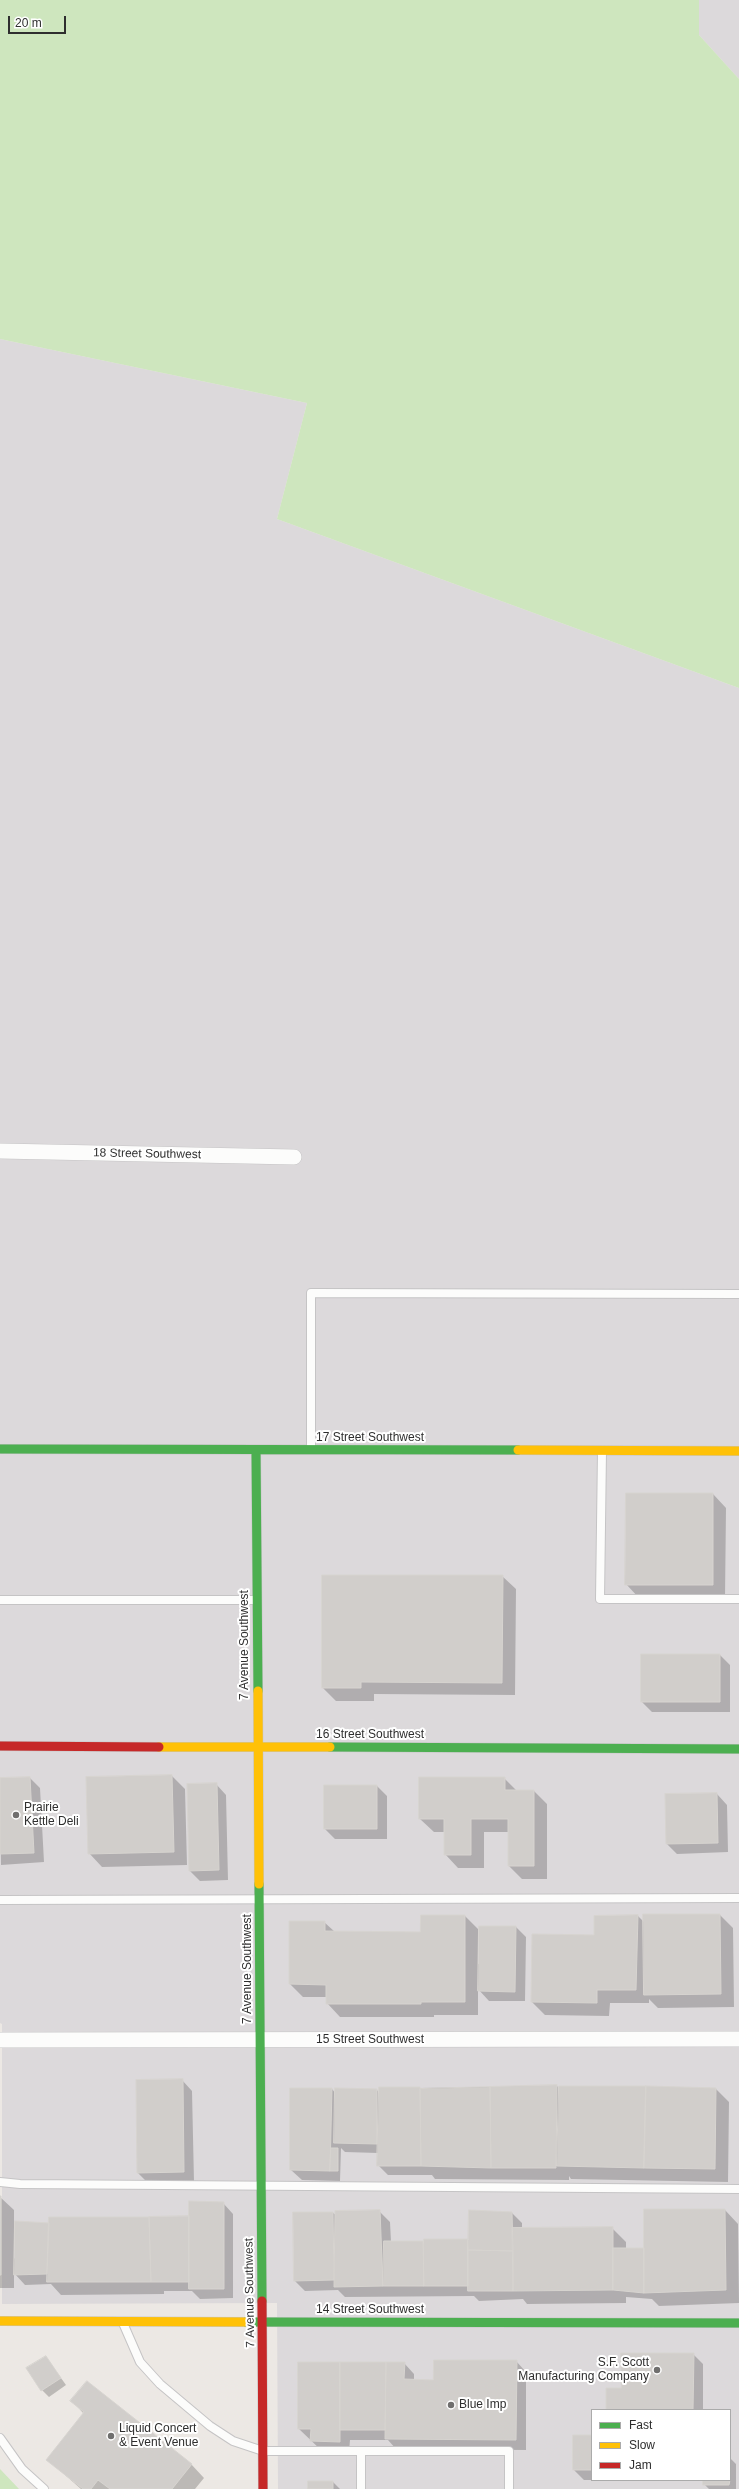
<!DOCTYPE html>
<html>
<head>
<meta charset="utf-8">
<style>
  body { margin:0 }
  #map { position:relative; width:739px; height:2489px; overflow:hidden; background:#ece8e4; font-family:Helvetica,sans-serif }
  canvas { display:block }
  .legend { position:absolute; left:591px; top:2409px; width:140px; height:72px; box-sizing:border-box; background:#fff; border:1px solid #ababab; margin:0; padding:5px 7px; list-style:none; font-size:12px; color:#2e2e2e }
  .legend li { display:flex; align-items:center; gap:8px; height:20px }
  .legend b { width:20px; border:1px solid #ababab }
  .scale { position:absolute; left:8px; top:16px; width:58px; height:18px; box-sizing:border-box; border:2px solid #2e2e2e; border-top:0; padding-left:5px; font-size:12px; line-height:14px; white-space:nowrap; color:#2e2e2e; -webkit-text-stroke:3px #fff; paint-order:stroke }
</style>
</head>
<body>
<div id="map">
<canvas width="739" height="2489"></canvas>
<ul class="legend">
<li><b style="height:5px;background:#4caf50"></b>Fast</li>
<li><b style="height:5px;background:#ffc107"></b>Slow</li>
<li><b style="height:5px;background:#c62828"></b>Jam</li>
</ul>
<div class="scale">20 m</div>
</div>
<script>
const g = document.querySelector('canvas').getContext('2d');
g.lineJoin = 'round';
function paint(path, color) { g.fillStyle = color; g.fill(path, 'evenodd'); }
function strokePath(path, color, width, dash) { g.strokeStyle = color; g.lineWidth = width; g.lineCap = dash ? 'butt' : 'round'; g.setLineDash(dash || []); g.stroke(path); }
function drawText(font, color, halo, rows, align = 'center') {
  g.font = font + ' Helvetica,sans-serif'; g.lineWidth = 4; g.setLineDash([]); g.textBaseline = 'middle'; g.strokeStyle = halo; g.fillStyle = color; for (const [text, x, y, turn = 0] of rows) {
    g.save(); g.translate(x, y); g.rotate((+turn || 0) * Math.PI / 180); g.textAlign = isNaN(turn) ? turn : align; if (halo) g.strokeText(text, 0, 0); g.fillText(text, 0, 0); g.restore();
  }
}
paint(new Path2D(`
  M699,0H739V79L699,35Z
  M0,339L307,403L277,519L739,688V2489H278L277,2303L2,2304V2024L0,2023ZM592,2410H730V2480H592Z`), '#dcd9db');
paint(new Path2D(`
  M0,0H699V35L739,79V688L277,519L307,403L0,339Z
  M0,2469L1,2470L19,2489H0Z`), '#cee6be');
paint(new Path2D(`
  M713,1494L726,1508L725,1598H639L626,1584Z
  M502,1576L516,1589L515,1695L374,1694V1701H336L323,1688Z
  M720,1655L730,1665V1712H652L642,1702Z
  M172,1776L185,1789L187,1865L102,1867L89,1853Z
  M30,1778L40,1788L44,1862L1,1865L0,1779Z
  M504,1778L517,1791H534L547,1804V1879H522L509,1866V1832H484V1868H458L445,1854V1832H434L420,1819Z
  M216,1784L226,1795L228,1880L200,1881L190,1871Z
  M377,1786L387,1796V1839H335L325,1829Z
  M717,1794L727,1805L728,1852L677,1854L667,1844Z
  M720,1915L733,1928L734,2007L658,2008L649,1999V2003H610L609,2016L545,2015L532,2002L595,1936V1917L638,1916L644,1922Z
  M465,1916L478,1929V1964H480V1927H516L526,1937L525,2001H489L478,1989V2015H434V2017H340L327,2003V1997H303L290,1984L324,1922L335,1932L421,1933Z
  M182,2080L192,2091L194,2182L148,2183L138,2173Z
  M557,2086L560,2089V2087L716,2089L729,2102L728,2182L571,2179L569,2176V2180L435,2179L432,2175H388L378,2165V2153L345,2152L341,2148L340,2181L302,2180L291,2170L332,2089L336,2094L377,2090L379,2093L420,2088Z
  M0,2197L14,2210V2259L48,2224L190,2217L223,2203L233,2214V2298L200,2299L192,2291H164V2294L61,2295L51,2284L25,2285L14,2273V2288H0Z
  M725,2210L738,2224L739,2303L659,2306L652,2299L626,2297V2303L527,2304L523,2299L479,2301L474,2296L345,2297L338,2290L305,2291L295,2281L333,2213L336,2215L380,2212L390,2222L391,2242H422L425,2245V2240H469L512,2213L522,2223V2229L612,2228L626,2242V2249H643Z
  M693,2354L703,2364V2410H607Z
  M46,2357L66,2385L49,2397L42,2390Z
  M516,2361L526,2372V2450L396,2449L388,2440H350L349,2452L322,2451L299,2429V2363H404L414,2374V2380L434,2381Z
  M72,2401L191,2464L204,2478L195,2489H81L48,2460L84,2414Z
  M592,2436V2480H584L574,2470Z
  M730,2458L736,2464V2489H709L704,2484V2480H730Z
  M333,2482L340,2489H309Z`), '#0003');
const building = new Path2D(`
  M626,1493H713V1585H625Z
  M322,1575H503L502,1683L361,1682V1688H322Z
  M641,1654H720V1702H641Z
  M172,1775L174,1852L88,1854L86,1777Z
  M30,1777L34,1853L0,1854V1778Z
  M419,1777H505V1790H534V1866H508V1819H471V1855H444V1819H419Z
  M217,1783L219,1870L189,1871L187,1784Z
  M324,1785H377V1829H324Z
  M717,1793L718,1843L666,1844L665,1794Z
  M643,1914H720L721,1994L644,1995Z
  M421,1915H465V2002H421V2004H326V1985L289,1984V1921H325V1931L420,1932Z
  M638,1915L636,1990H597V2003L531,2002L532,1934L594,1935V1916Z
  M479,1926H516L515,1992L478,1991Z
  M183,2079L184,2172L137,2173L136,2080Z
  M557,2085L556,2168H491L490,2087Z
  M559,2086H646L644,2168L557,2166Z
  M646,2086L716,2088L715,2169L644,2168Z
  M379,2087H420L421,2166H377Z
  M490,2087L491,2168L421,2166L420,2089Z
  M290,2088H332L330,2171L290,2170Z
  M335,2088L377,2089V2144L334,2143Z
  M331,2148H338V2171H330Z
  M0,2196H1V2275H0Z
  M189,2201L224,2202V2289H189Z
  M644,2209H725L726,2290L644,2293Z
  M380,2210L383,2286L334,2287L335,2211Z
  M469,2210L512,2212L513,2251L468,2250Z
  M293,2212H333L334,2280L294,2281Z
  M189,2216V2282H151L149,2217Z
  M49,2217H149L151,2282H47Z
  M15,2221L49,2223L47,2274L14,2275Z
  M613,2227V2290L513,2291L512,2228Z
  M424,2239H468V2286H424Z
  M384,2241H423L424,2286H383Z
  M613,2248H644V2293L613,2290Z
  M468,2250L513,2251V2291H468Z
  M621,2353H694L693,2410H606V2388H621Z
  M46,2356L61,2378L41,2391L26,2368Z
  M434,2360H517L516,2440L385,2439L386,2362H405L404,2379L433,2380Z
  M298,2362H340V2442L310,2441L311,2429H298Z
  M340,2362H386L385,2430H340Z
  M87,2381L192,2464L172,2489H110L98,2480L91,2489H83L46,2460L84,2412L70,2401Z
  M573,2435H592V2470H573Z
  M703,2480H730L729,2485H703Z
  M308,2481H333V2489H308Z`);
paint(building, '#d1cecb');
strokePath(building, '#d7d4d0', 1);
const lane = new Path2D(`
  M311,1448V1293L739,1294
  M602,1451L600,1599H739
  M0,1600H256
  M0,1900L739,1898
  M0,2182L20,2184L739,2189
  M123,2323L140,2362L160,2384L210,2426L233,2441L263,2451H509V2489
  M0,2438L22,2469L44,2489
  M361,2489V2451`);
const street = new Path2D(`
  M0,1151L294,1157
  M0,2040L739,2039`);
const fast = new Path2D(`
  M0,1449L518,1450
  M256,1450L258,1691
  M330,1747L739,1749
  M259,1884L262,2301
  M246,2322L739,2323`);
const slow = new Path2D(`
  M518,1450L739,1451
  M258,1691L259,1884
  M159,1747H330
  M0,2321L246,2322`);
const jam = new Path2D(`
  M0,1746L159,1747
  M262,2301L263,2489`);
strokePath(lane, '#c5c4c5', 10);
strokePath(street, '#c5c4c5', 16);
strokePath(fast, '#c5c4c5', 10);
strokePath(slow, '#c5c4c5', 10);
strokePath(jam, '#c5c4c5', 10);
strokePath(lane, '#fcfcfb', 8);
strokePath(street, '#fcfcfb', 15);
strokePath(fast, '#4caf50', 9);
strokePath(slow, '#ffc107', 9);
strokePath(jam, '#c62828', 9);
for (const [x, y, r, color] of [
  [16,1815,4,"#706f6e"],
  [657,2370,4,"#706f6e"],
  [451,2405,4,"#706f6e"],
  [111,2436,4,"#706f6e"]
]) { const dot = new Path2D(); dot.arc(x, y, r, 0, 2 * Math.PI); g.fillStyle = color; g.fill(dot); strokePath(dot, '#fff', 1.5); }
drawText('12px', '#2e2e2e', '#fff', [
  ["18 Street Southwest",147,1154,1],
  ["17 Street Southwest",370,1438],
  ["7 Avenue Southwest",245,1645,-90],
  ["16 Street Southwest",370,1735],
  ["7 Avenue Southwest",248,1969,-90],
  ["15 Street Southwest",370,2040],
  ["7 Avenue Southwest",250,2293,-91],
  ["14 Street Southwest",370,2310]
]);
drawText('12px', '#2e2e2e', '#fff', [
  ["Prairie",24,1808],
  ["Kettle Deli",24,1822],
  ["S.F. Scott",649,2363,"right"],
  ["Manufacturing Company",649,2377,"right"],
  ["Blue Imp",459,2405],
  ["Liquid Concert",119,2429],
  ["& Event Venue",119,2443]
], 'left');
</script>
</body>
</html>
